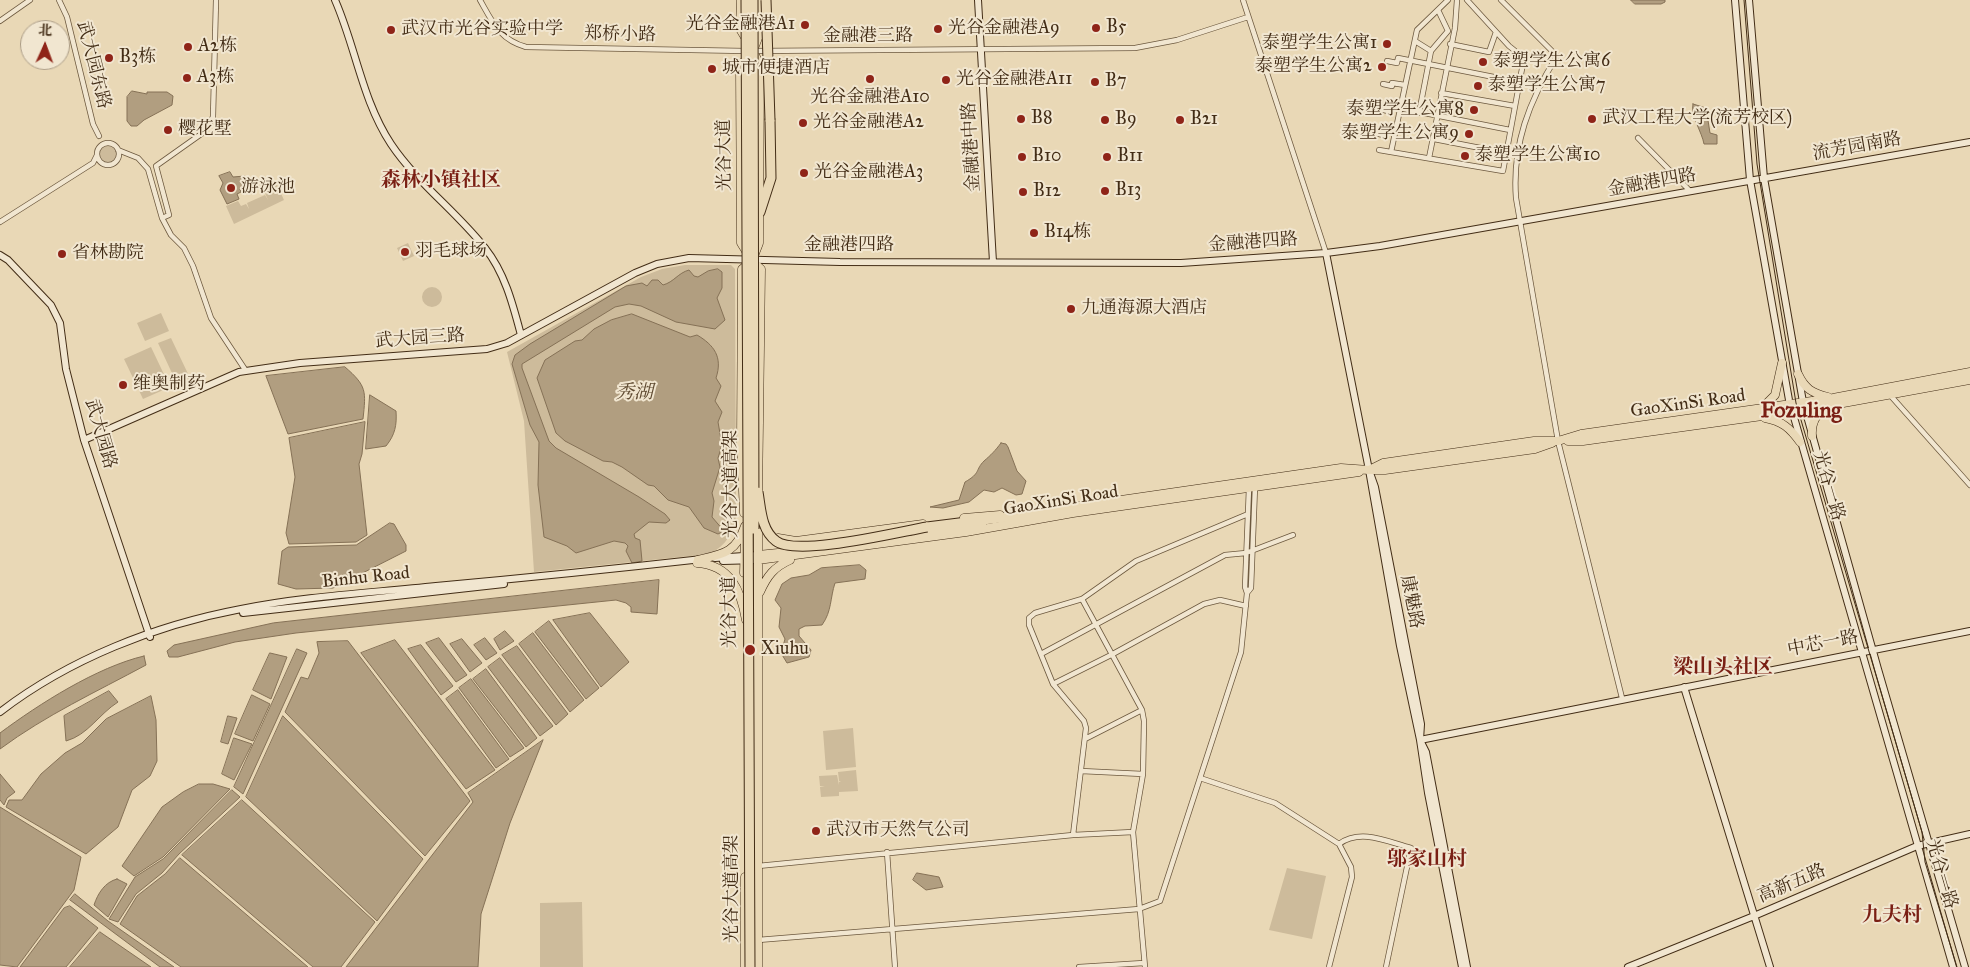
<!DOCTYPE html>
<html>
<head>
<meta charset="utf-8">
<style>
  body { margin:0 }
  #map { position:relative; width:1970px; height:967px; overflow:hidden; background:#e9d8b6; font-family:"IM FELL Great Primer","Noto Serif SC",serif }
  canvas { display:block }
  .north { position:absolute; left:20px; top:20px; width:50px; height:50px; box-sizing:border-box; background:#f1e6d0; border:1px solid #ab9c86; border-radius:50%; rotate:2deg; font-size:14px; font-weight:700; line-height:20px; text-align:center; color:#432d16 }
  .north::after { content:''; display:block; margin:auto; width:18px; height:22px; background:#8f2418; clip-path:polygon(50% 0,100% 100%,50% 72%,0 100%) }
</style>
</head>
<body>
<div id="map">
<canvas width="1970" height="967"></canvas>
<div class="north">北</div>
</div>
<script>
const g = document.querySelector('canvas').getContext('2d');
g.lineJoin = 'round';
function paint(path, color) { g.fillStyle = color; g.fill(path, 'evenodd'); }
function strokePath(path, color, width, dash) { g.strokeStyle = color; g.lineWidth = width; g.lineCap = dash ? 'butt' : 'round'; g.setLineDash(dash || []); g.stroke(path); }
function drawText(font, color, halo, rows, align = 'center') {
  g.font = font + ' "IM FELL Great Primer","Noto Serif SC",serif'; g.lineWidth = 4; g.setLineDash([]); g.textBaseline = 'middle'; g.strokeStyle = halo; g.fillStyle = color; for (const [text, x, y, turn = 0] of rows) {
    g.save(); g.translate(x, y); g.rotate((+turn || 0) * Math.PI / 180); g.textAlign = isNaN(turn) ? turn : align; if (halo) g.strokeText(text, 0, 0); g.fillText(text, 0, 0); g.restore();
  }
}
paint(new Path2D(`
  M99 154a9 9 0 1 1 18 0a9 9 0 1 1-18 0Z
  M276,183L284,200L234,224L226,206L238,201L241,206L246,204L249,209L247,203L265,195L268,200L265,193L270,190L269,186Z
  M408,243L414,256L403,261L397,248Z
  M685,265H731L735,269L736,516C734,533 725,546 710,554L534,572L524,421L507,352L641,277L662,269Z
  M422 297a10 10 0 1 1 20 0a10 10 0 1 1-20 0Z
  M161,313L169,331L145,341L137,323Z
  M171,338L190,378L177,384L158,343Z
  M151,347L170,387L143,399L124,359Z
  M853,728L856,767L826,770L823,731Z
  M856,770L858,791L839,792V796L821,797L820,787L825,786H820L819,776L837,775L839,785V782H841L839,781L838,772Z
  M1287,868L1326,876L1312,939L1269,930Z
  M582,902L583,967H540V903Z`), '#cdbb9b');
const water = new Path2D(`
  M1631,0H1665V2L1661,4H1635Z
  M132,91L147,94V92H167L173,96L172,105L144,120L137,126H131L127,121V97Z
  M1693,104L1706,108L1710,133L1717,135V144H1704C1702,132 1690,115 1693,104Z
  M230,172L233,177L245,176L249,186L240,189L241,192L237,194L239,199L227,204L220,190L223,183L219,176Z
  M718,269L722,272V288L717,298L725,320L715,329L676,322L641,306L629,304L615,307L522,364V368L549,441L556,448L639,497L665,514L670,520L666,523L649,522L634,534L635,538L640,540L642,561L632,563L626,551L628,546L625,543L614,541L576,553L567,546L544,537L538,485L539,442L530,425L512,364L515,355L530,344L626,286L642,283L647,286L652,280H658L663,285C674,282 678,273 689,270L694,276L698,277L708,271Z
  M632,314L690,337L697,335C714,345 723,357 716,378L721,386L715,401L722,412L718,422L722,445L718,458L720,467L712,493L714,501L712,517L724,531L718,534L704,528L689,507L668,500L654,486L648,485L622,467L612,462L603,461L565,441L556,433L537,378L545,360L575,341L582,340L594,329L611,320Z
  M345,367C367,386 366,391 363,419L288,434L266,376Z
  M370,395L396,411C397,425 395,435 386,446L366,449Z
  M365,422L362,454L359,464L367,535L356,542L289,544L286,533L295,477L289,438Z
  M1001,443L1006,444L1008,447L1017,471L1026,481L1022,494L1016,495L1002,488L994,492L984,490L969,502L943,508L930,507L959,500L965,482C981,473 975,470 984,461C991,455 995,451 1001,443Z
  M390,523L394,524L406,545V551L333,588L296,589L278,584L282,551L288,547L356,545Z
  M860,565L866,570L865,579L835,583C830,598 832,611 822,625L805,626L799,629V636L811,650L809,657L787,663L781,653L785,639L779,627L781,608L775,600L782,584L791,578L809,575L821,568Z
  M659,580L657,614L631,612V607L626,603L616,600L296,633L235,642L178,657H169L167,651L174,645L273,623Z
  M590,613L629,662L601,687L553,620Z
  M549,621L599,688L586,699L535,632Z
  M505,631L514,641L500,650L494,639Z
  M533,633L584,700L570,712L519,644Z
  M439,638L467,675L456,682L426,643Z
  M485,638L497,653L486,660L474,645Z
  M462,639L482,663L470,672L450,644Z
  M395,640L495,770L466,789L361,653Z
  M348,641L470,801L425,856L285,712L301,677L308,679L319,653L317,642Z
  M421,645L453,686L441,695L408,649Z
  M517,646L568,714L556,725L502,655Z
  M297,649L307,653L243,794L234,787Z
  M270,653L287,657L271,699L253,690Z
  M144,656L146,665C96,692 46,715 0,749V733C39,704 97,667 144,656Z
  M500,658L553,726L540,736L488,667Z
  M486,669L537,738L526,747L473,679Z
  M471,679L524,748L510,757L459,688Z
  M458,690L509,759L496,768L446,699Z
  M109,691L118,702C99,714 88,735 66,741L64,716Z
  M252,695L270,704L253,741L235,734Z
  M151,696L156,720L157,761L150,776L132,790L118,827L86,854L6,807L9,800H22L41,774L65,753L82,743L106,719Z
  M228,716L237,718L228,744L221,742Z
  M283,716L423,859L377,921L246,797Z
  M234,738L252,744L234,780L222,774Z
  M543,740L510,823L481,914L478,967H346L473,802L468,793Z
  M0,774L15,792L7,798L4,805L0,800Z
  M199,784H213L230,789L163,857L134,876L122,866L162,807L183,792Z
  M232,790L240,797L179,854L162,873L136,894L118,922L109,919L135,877L163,859Z
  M242,800L375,922L341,967H313L182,855Z
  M0,807L81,857L74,890L17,967L0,965Z
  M180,858L308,967H181L120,924L137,896L165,874Z
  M917,873L939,877L943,887L926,890L913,880Z
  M117,879L127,884L108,917L94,905C98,893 105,882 117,879Z
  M75,894L108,921L174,967H160L70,900Z
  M70,906L98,928L66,967H20L64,908Z
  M100,932L151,967H70Z`);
paint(water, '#b19e80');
strokePath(water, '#857156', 1);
const street = new Path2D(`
  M59,0L67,17L93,124L99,136
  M480,0C493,23 500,40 526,47L746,51
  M1243,0L1326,253
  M1501,0L1557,56C1529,101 1512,145 1516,198L1558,441L1622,698
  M0,21L30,0
  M1415,41L1431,51
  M1450,44L1489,52L1496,32
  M753,51L1135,48L1177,40L1248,17
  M1387,61L1397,63L1398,58L1519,82
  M1383,84L1392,86V83L1405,85
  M1441,93L1515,106
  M1379,109L1388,111L1389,106L1510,130
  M1419,113L1431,51L1448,31L1438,10
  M1375,133L1383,135L1385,130L1395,134
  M1638,138L1690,191
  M1434,139L1506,153
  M97 154a11 11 0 1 1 22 0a11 11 0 1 1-22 0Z
  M118,150L138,158L148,169L162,218L171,235L184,248L193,266L211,318L246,371
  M1379,150L1503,171L1524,58L1509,46L1467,0
  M1391,152L1417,30L1448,0
  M1429,158L1455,28L1457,0
  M162,218L169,215L156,166L204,132L213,117L216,0
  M0,222L93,163L97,155
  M1890,395L1970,485
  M1247,593L1251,588L1255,487
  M1082,599L1142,710L1144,721L1143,774L1133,832L1145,967
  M1041,654L1225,555L1246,553L1293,535
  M1053,684L1111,655L1204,604L1220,600L1246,606
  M1085,739L1142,710
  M1081,771L1143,774
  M1200,778L1275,803L1339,844L1351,867L1352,877L1329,967
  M1073,835L1086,728L1084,721L1053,684L1029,625V618L1035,613L1082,599L1136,561L1248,514
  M1339,844C1361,828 1388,842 1411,848L1386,967
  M887,852L895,967
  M758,866L1073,835L1133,832
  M758,940L1139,909L1160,901L1241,652L1247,593L1245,587L1249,488
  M1079,967L1144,963`);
const secondary = new Path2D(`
  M335,0C356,48 362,100 391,144C417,183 457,212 485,248C505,273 513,305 521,335
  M978,0L993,262
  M1735,0L1750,180L1789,400L1953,967
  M1749,0L1764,178L1803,402L1878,669L1965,967
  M1326,253L1369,470
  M0,255L8,260L51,305L60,323L66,369L84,440L150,637
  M84,440L239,372L300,363L487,349L507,343L635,273L657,264L689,258L840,262L1181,263L1326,253L1380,246L1970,142
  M1369,470L1375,487L1421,724L1420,740L1400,646Z
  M715,558L758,555
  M723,561L758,560
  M243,613L504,584
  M1684,687L1770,967
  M0,712C69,659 156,625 241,609C305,596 371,593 436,586C525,578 613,569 702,559
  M1420,740L1970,631
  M1462,967L1428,793L1420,740L1426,752L1467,967
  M1628,967L1754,916L1917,846L1970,834`);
const primary = new Path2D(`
  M741,0L740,29L746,39
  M748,57L740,66L741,243L752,261L761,269L758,498
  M1798,374C1805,389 1812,393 1828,397
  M1763,407L1775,395L1782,363
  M1765,418C1782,421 1790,428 1800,442
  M1812,436C1811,423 1816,413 1828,407
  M1568,441H1583L1805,410L1970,380
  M1370,470H1385L1535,449L1552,443
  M744,513L741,445L742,269L752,261L759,243L760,65L753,51L761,30V0
  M1011,516L1341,468L1369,470L1383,463L1534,441H1558L1581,434L1833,398L1970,372
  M964,518L1000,515
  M916,534L982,525
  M778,538L796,541L923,524
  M758,555L798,551
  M698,560C723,554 736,553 745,526
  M758,560L966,532L1073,513L1359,472
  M697,563C731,565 741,591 746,620
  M744,573L745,542
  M760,592C767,576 774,567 790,560
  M745,877V967
  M758,967V522`);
const highway = new Path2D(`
  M760,212L771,178L770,120
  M927,527L1015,516`);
strokePath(street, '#6c583e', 6);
strokePath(secondary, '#432d16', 8);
strokePath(primary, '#432d16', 9);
strokePath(highway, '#432d16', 11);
strokePath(street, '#f1e6d0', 4.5);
strokePath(secondary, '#f1e6d0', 6);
strokePath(primary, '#e9d8b6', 8);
strokePath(highway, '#e9d8b6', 9);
strokePath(new Path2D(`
  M1744,0L1757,164L1796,403L1922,832L1925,862L1957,967`), '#432d16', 1);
const highwayBridge = new Path2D(`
  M746,0L750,967
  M753,0L754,529
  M766,0L770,120
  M758,492C761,509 761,530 776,541C796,557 898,532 927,527`);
strokePath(highwayBridge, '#432d16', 11, []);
strokePath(highwayBridge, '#e9d8b6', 9);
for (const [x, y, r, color] of [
  [805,25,5,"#8f2418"],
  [1096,28,5,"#8f2418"],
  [938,29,5,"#8f2418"],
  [391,30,5,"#8f2418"],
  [1387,44,5,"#8f2418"],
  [188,47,5,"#8f2418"],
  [109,58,5,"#8f2418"],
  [1483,62,5,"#8f2418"],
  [1382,67,5,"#8f2418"],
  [712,69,5,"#8f2418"],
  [187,78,5,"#8f2418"],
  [870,79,5,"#8f2418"],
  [946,80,5,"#8f2418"],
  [1095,82,5,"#8f2418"],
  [1478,86,5,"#8f2418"],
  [1474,110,5,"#8f2418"],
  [1021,119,5,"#8f2418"],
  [1592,119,5,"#8f2418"],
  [1105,120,5,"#8f2418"],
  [1180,120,5,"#8f2418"],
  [803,123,5,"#8f2418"],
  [168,130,5,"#8f2418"],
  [1469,134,5,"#8f2418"],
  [1465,156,5,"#8f2418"],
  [1022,157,5,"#8f2418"],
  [1107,157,5,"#8f2418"],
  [804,173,5,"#8f2418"],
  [231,188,5,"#8f2418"],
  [1105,191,5,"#8f2418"],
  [1023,192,5,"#8f2418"],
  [1034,233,5,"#8f2418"],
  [405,252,5,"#8f2418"],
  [62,254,5,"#8f2418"],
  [1071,309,5,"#8f2418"],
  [123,385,5,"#8f2418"],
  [750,650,6,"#8f2418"],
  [816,831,5,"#8f2418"]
]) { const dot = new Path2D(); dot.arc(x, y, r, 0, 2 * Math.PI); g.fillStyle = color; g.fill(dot); strokePath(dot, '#f1e6d0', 2); }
drawText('18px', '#432d16', '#f1e6d0', [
  ["光谷金融港A1",795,25,"right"],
  ["B5",1106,28],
  ["光谷金融港A9",948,29],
  ["武汉市光谷实验中学",401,30],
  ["泰塑学生公寓1",1377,44,"right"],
  ["A2栋",198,47],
  ["B3栋",119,58],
  ["泰塑学生公寓6",1493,62],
  ["泰塑学生公寓2",1372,67,"right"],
  ["城市便捷酒店",722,69],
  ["A3栋",197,78],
  ["光谷金融港A11",956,80],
  ["B7",1105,82],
  ["泰塑学生公寓7",1488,86],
  ["光谷金融港A10",870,98,"center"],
  ["泰塑学生公寓8",1464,110,"right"],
  ["B8",1031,119],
  ["武汉工程大学(流芳校区)",1602,119],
  ["B9",1115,120],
  ["B21",1190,120],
  ["光谷金融港A2",813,123],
  ["樱花墅",178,130],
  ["泰塑学生公寓9",1459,134,"right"],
  ["泰塑学生公寓10",1475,156],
  ["B10",1032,157],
  ["B11",1117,157],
  ["光谷金融港A3",814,173],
  ["游泳池",241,188],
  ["B13",1115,191],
  ["B12",1033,192],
  ["B14栋",1044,233],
  ["羽毛球场",415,252],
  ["省林勘院",72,254],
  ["九通海源大酒店",1081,309],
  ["维奥制药",133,385],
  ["Xiuhu",761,650],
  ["武汉市天然气公司",826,831]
], 'left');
drawText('18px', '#432d16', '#f1e6d0', [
  ["郑桥小路",620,35,1],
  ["金融港三路",868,37],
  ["武大园东路",93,65,76],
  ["金融港中路",972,147,-93],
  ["流芳园南路",1857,147,-10],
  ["光谷大道",725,155,-91],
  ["金融港四路",1652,183,-10],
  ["金融港四路",1253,243,-4],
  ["金融港四路",849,246],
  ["武大园三路",420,339,-4],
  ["GaoXinSi Road",1688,404,-8],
  ["武大园路",100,434,74],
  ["光谷大道高架",732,484,-90],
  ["光谷一路",1828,486,74],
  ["GaoXinSi Road",1061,501,-9],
  ["Binhu Road",366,578,-6],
  ["康魅路",1411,602,79],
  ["光谷大道",730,612,-91],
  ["中芯一路",1823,644,-11],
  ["光谷一路",1941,874,74],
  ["高新五路",1792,884,-23],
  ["光谷大道高架",733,889,-90]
]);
drawText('italic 19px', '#5e4930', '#f1e6d0', [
  ["秀湖",634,393]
]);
drawText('bold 20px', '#7a1f14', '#f1e6d0', [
  ["森林小镇社区",441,181],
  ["梁山头社区",1723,668],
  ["邬家山村",1427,860],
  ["九夫村",1892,916]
]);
drawText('bold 22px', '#7a1f14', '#f1e6d0', [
  ["Fozuling",1801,412]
]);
</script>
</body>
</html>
